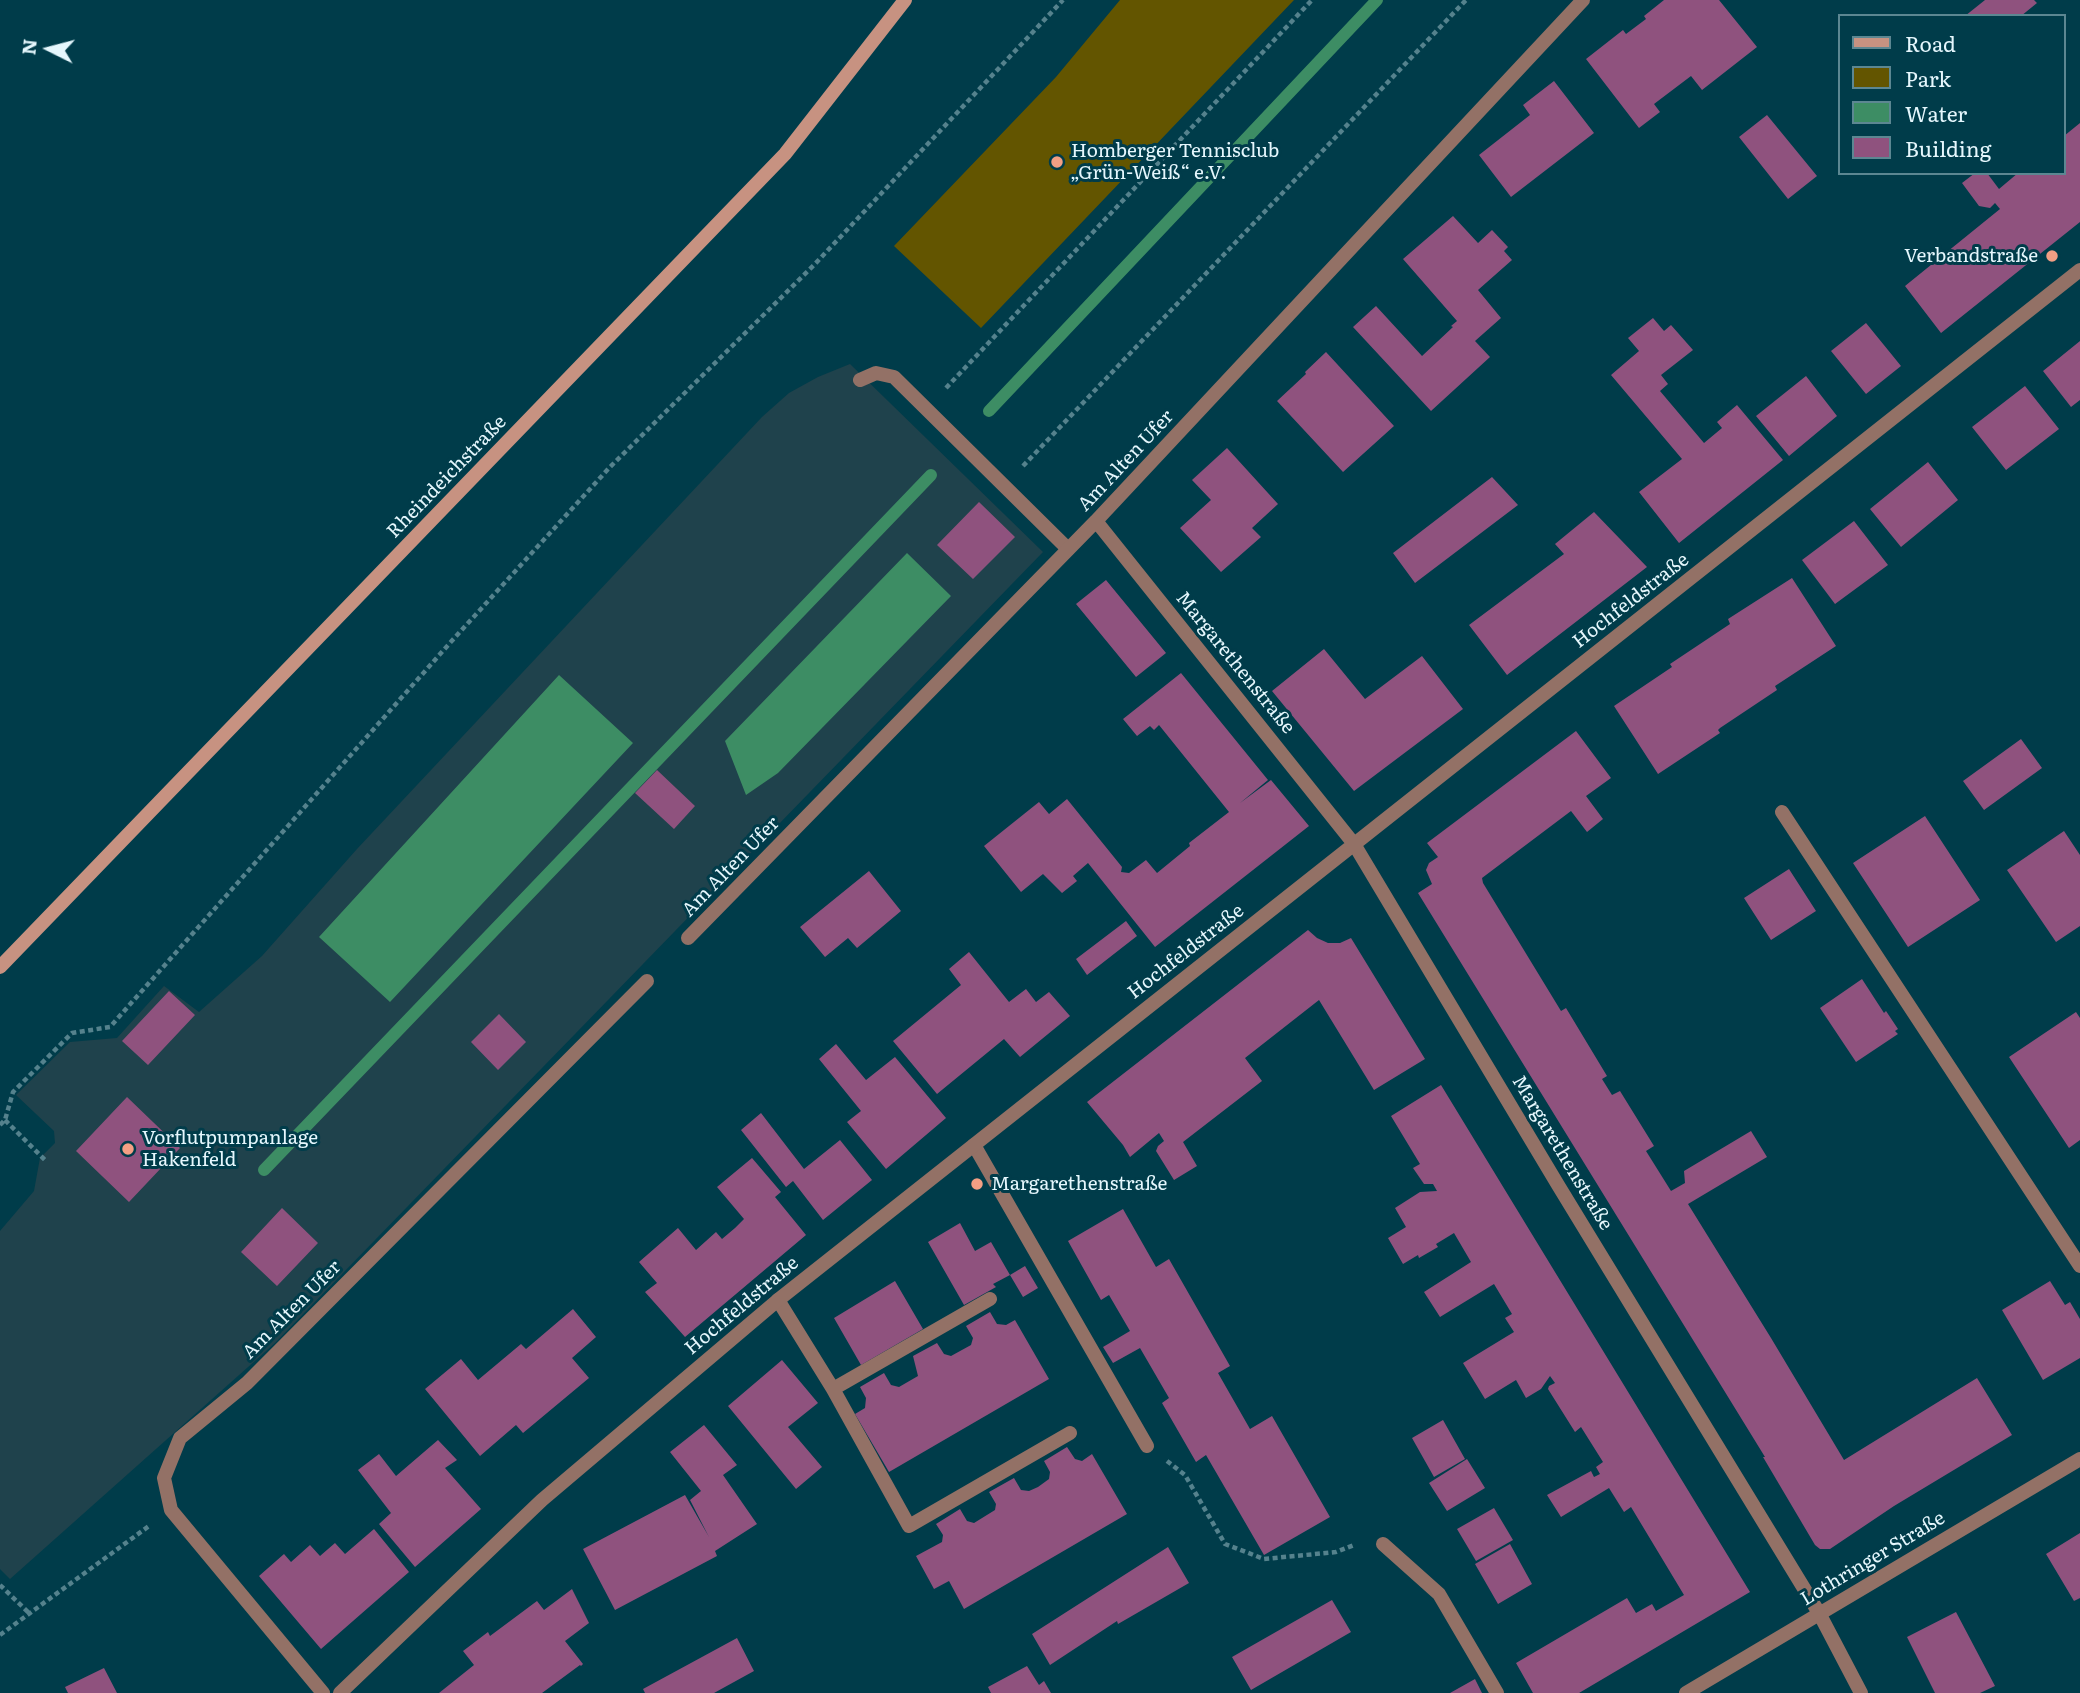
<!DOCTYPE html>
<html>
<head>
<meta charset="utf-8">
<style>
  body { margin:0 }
  #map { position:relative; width:2080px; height:1693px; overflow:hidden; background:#003c4a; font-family:Literata,serif }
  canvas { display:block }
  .legend { position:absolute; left:1838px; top:14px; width:228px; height:161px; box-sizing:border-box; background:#003c4a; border:2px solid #5c8792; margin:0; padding:9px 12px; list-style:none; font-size:21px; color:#e5f7fd }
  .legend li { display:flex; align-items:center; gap:14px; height:35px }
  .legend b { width:35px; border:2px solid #5c8792 }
  .north { position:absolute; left:14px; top:14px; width:70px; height:70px; -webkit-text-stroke:5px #003c4a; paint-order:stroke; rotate:276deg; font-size:19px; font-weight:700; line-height:28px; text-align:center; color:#e5f7fd }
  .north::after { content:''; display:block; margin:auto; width:24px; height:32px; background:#e5f7fd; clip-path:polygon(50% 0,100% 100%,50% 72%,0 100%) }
</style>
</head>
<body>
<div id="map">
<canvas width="2080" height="1693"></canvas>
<ul class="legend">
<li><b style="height:9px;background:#c79281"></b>Road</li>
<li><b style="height:19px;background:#635500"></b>Park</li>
<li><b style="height:19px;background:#3d8d64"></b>Water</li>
<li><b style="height:19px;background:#8f527e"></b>Building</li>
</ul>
<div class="north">N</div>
</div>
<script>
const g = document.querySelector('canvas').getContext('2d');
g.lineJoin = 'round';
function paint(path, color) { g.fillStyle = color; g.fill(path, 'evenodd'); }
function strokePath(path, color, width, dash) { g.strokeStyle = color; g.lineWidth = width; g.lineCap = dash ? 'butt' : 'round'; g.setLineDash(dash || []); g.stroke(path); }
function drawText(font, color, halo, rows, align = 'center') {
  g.font = font + ' Literata,serif'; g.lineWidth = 6; g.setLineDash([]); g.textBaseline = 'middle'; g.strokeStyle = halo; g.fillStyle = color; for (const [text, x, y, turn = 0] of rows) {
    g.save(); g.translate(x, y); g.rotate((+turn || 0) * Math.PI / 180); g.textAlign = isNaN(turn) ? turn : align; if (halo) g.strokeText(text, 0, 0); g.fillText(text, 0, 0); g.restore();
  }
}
paint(new Path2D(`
  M850,364L1043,552L275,1343L10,1579L0,1569V1231L34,1191L40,1158L55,1143L54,1131L16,1095L70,1042L117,1038L164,986L199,1012L262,956L357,849L762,417L789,393L818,377Z`), '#1f424c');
paint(new Path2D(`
  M1120,0H1294L981,328L894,246L1056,77Z`), '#635500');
paint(new Path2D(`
  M907,553L951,596L778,773L746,795L725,741Z
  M559,675L633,743L390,1002L319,937Z`), '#3d8d64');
strokePath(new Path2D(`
  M989,411L1377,0
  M264,1170L931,475`), '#3d8d64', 12);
paint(new Path2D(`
  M1664,0H1719L1757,47L1702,90L1691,76L1654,104L1660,112L1639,128L1586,59L1623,30L1626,34L1646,19L1644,16Z
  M1985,0H2034L2037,3L2021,16H1965Z
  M1554,81L1594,133L1511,197L1479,155L1530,115L1523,105Z
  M1767,115L1817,176L1788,199L1739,137Z
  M2080,123V222L1941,333L1905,286L2000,209L1995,203L1990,208L1979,206L1962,183L1975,173H1987L1999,189L2018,173H2064V136Z
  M1453,216L1478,243L1492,230L1508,247L1504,251L1512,260L1478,290L1501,318L1475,341L1490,357L1431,411L1353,327L1376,306L1422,356L1453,327L1451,326L1457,321L1403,259Z
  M1653,318L1664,331L1671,325L1693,350L1661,375L1668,384L1660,391L1704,443L1722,428L1717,422L1737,405L1783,460L1679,543L1639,492L1682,459L1611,375L1639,351L1628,338Z
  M1866,323L1901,366L1866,394L1831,351Z
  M2080,341V400L2071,407L2043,371Z
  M1326,352L1394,426L1343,472L1277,401L1306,374L1305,372Z
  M1806,376L1837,416L1789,456L1756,416Z
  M2025,386L2059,429L2006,470L1972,427Z
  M1227,448L1278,504L1252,528L1261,537L1221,572L1180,528L1211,500L1192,480Z
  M1928,462L1958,500L1901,547L1870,509Z
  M1492,477L1518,505L1415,583L1393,553Z
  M979,502L1015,537L973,579L937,545Z
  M1594,512L1647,567L1507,675L1469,625L1564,554L1555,544Z
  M1854,521L1888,565L1835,604L1802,560Z
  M1792,578L1836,646L1775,686L1777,690L1720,728L1718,730L1720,733L1658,774L1614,706L1672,667L1670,664L1730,624L1728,619Z
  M1106,580L1166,653L1136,677L1076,604Z
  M1324,649L1365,699L1422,656L1463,709L1354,791L1272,691Z
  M1181,673L1268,780L1240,803L1271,780L1309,826L1155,947L1088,863L1073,876L1077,881L1062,893L1043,874L1021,892L984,846L1039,802L1049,814L1067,799L1122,867L1121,872L1129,873L1146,860L1157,873L1190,846L1189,843L1229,812L1159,725L1154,730L1150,726L1137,736L1123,719Z
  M1576,731L1611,778L1586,796L1603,819L1587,832L1571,811L1482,878L1483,883L1561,1011L1566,1008L1607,1076L1602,1079L1612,1095L1620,1091L1654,1146L1646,1151L1671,1191L1685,1183L1684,1171L1751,1131L1767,1157L1688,1204L1771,1338L1844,1460L1977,1378L2012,1435L1894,1506L1830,1549H1820L1815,1545L1763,1457H1765L1418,893L1432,884L1426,870L1429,863L1438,857L1427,843Z
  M2021,739L2042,768L1984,810L1963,781Z
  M657,770L695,806L674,829L635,793Z
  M1925,816L1980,900L1908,947L1853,863Z
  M2064,831L2080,855V926L2056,942L2007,870Z
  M1789,869L1816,911L1771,940L1744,898Z
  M869,871L901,911L857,948L848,938L825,957L800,927Z
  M1126,921L1137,936L1087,975L1076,959Z
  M1308,930L1317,938L1328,943H1340L1351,938L1425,1059L1374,1090L1319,1000L1245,1058L1262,1081L1183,1142L1197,1166L1174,1180L1156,1151L1158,1146L1164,1141L1159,1133L1130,1157L1123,1145L1087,1102Z
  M969,952L1009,1002L1026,989L1036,1002L1049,992L1070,1016L1020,1057L1004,1039L937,1094L893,1041L961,985L949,969Z
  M1862,979L1884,1013L1886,1011L1898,1029L1895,1031L1898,1034L1856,1062L1820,1008Z
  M169,991L195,1015L148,1065L122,1041Z
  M2076,1012L2080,1018V1140L2069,1148L2009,1057Z
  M499,1014L526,1042L498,1070L471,1042Z
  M836,1044L866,1080L895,1057L946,1118L886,1169L847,1122L861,1111L819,1059Z
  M1441,1085L1750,1592L1579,1693H1533L1516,1663L1627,1598L1636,1613L1652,1604L1656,1611L1684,1595L1631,1507L1624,1512L1609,1488L1561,1517L1547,1495L1591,1471L1594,1477L1600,1474L1596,1467L1603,1462L1581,1427L1575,1432L1548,1389L1549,1386L1555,1383L1550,1376L1541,1389L1526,1398L1516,1380L1485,1399L1463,1363L1514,1332L1505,1318L1512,1314L1494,1284L1440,1317L1424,1292L1471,1262L1454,1233L1436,1244L1438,1247L1419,1258L1418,1255L1403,1264L1388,1238L1406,1227L1395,1208L1420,1192L1437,1191L1433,1184H1424L1413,1168L1420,1164L1391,1116Z
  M127,1097L180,1148L129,1202L76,1151Z
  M761,1113L804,1169L840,1140L872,1180L823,1220L793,1181L786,1187L741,1130Z
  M752,1158L781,1192L775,1197L806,1235L685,1337L645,1292L657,1283L639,1262L678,1228L696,1250L716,1232L722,1239L735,1228L744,1219L717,1187Z
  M282,1208L318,1243L277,1286L241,1252Z
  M1123,1209L1156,1267L1169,1259L1230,1366L1218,1373L1250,1429L1272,1416L1330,1517L1264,1555L1206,1455L1196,1462L1162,1403L1169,1398L1140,1348L1113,1363L1103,1347L1130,1331L1109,1295L1101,1300L1068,1241Z
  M960,1223L975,1251L991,1242L1010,1275L993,1284L996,1287L964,1305L928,1242Z
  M1025,1266L1038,1288L1023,1297L1010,1275Z
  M895,1281L923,1329L861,1365L834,1318Z
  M2050,1281L2065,1305L2070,1302L2080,1319V1358L2043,1380L2002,1310Z
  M573,1309L596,1337L572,1358L589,1378L523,1433L516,1425L480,1456L425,1389L461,1359L478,1380L521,1344L526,1349Z
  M990,1312L997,1324L1006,1325L1015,1320L1049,1379L889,1472L855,1414L865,1408L866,1398L860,1387L884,1373L891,1385L899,1387L918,1376L913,1356L937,1343L944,1354L951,1356L971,1345L973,1338L966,1326Z
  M782,1360L818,1403L788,1427L822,1467L796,1489L728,1406Z
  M1443,1420L1465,1459L1434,1477L1412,1438Z
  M704,1425L737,1465L723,1475L757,1524L715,1551L717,1556L615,1610L583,1549L685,1495L709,1537L690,1500L701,1491L670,1452Z
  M438,1440L457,1460L445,1468L481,1509L415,1567L379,1524L391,1513L358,1470L379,1454L396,1476Z
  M1067,1447L1075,1459L1082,1461L1092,1454L1127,1514L964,1609L949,1581L934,1589L916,1556L942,1542L943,1535L936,1524L960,1509L967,1521L974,1523L995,1510L996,1504L989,1492L1014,1478L1021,1490L1029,1491L1038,1487L1049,1479L1050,1472L1044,1461Z
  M1467,1459L1485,1488L1447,1511L1429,1483Z
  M1494,1508L1513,1540L1476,1561L1457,1529Z
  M374,1529L409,1572L321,1649L259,1576L284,1554L291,1562L310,1545L320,1556L335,1543L345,1554Z
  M2080,1533V1598L2074,1601L2046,1554Z
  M1510,1544L1532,1584L1498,1604L1475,1564Z
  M1168,1547L1189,1583L1118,1624L1117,1621L1050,1665L1032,1634Z
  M572,1589L589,1623L565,1641L583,1664L581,1666L580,1665L542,1693H439L474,1665L463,1651L488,1632L490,1636L537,1601L544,1610Z
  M1332,1600L1351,1632L1251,1690L1232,1657Z
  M1956,1612L1995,1686L1980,1693H1935L1907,1637Z
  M737,1638L754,1671L714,1693H645L643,1689Z
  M1027,1666L1039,1685L1044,1681L1051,1693H991L988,1687Z
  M104,1668L117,1693H68L65,1687Z
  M1475,1679L1482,1693H1450Z`), '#8f527e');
strokePath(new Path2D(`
  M946,388L1312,0
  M1023,466L1466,0
  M5,1120L46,1161
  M0,1125L5,1120L13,1092L72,1033L110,1027L449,644L610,467L814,265L1063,0
  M1167,1461L1185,1475L1225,1544L1264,1559L1336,1552L1354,1545
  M0,1585L30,1614
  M0,1635L149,1526`), '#55828d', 4.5, [5, 3.5]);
strokePath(new Path2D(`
  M860,380L876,373L894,377L1068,549
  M1782,812L2080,1266
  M974,1145L1147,1446
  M778,1300L833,1389L909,1526L1070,1433
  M833,1389L990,1299
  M1383,1544L1439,1594L1497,1693`), '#937166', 14);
strokePath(new Path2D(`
  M1096,521L1354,844L1558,1185L1819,1613L1861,1693
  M688,938L1096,521L1583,0
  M323,1693L171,1510L164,1478L180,1438L247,1383L647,981
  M340,1693L542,1500L778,1300L2080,270
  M1686,1693L2080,1459`), '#937166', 14);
strokePath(new Path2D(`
  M0,967L785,154L905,0`), '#c79281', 14);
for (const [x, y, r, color] of [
  [1057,162,7,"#f39f84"],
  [2052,256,7,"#f39f84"],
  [128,1149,7,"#f39f84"],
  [977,1184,7,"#f39f84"]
]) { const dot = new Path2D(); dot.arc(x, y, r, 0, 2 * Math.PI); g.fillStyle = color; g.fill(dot); strokePath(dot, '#003c4a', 2.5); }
drawText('19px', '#e5f7fd', '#003c4a', [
  ["Homberger Tennisclub",1071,151],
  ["„Grün-Weiß“ e.V.",1071,173],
  ["Verbandstraße",2038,256,"right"],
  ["Vorflutpumpanlage",142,1138],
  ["Hakenfeld",142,1160],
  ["Margarethenstraße",991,1184]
], 'left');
drawText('19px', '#e5f7fd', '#003c4a', [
  ["Am Alten Ufer",1126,461,-47],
  ["Rheindeichstraße",447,477,-46],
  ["Hochfeldstraße",1631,601,-38],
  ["Margarethenstraße",1235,663,51],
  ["Am Alten Ufer",731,867,-46],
  ["Hochfeldstraße",1186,952,-38],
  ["Margarethenstraße",1562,1153,59],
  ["Hochfeldstraße",742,1306,-40],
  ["Am Alten Ufer",292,1310,-45],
  ["Lothringer Straße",1873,1559,-31]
]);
</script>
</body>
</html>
